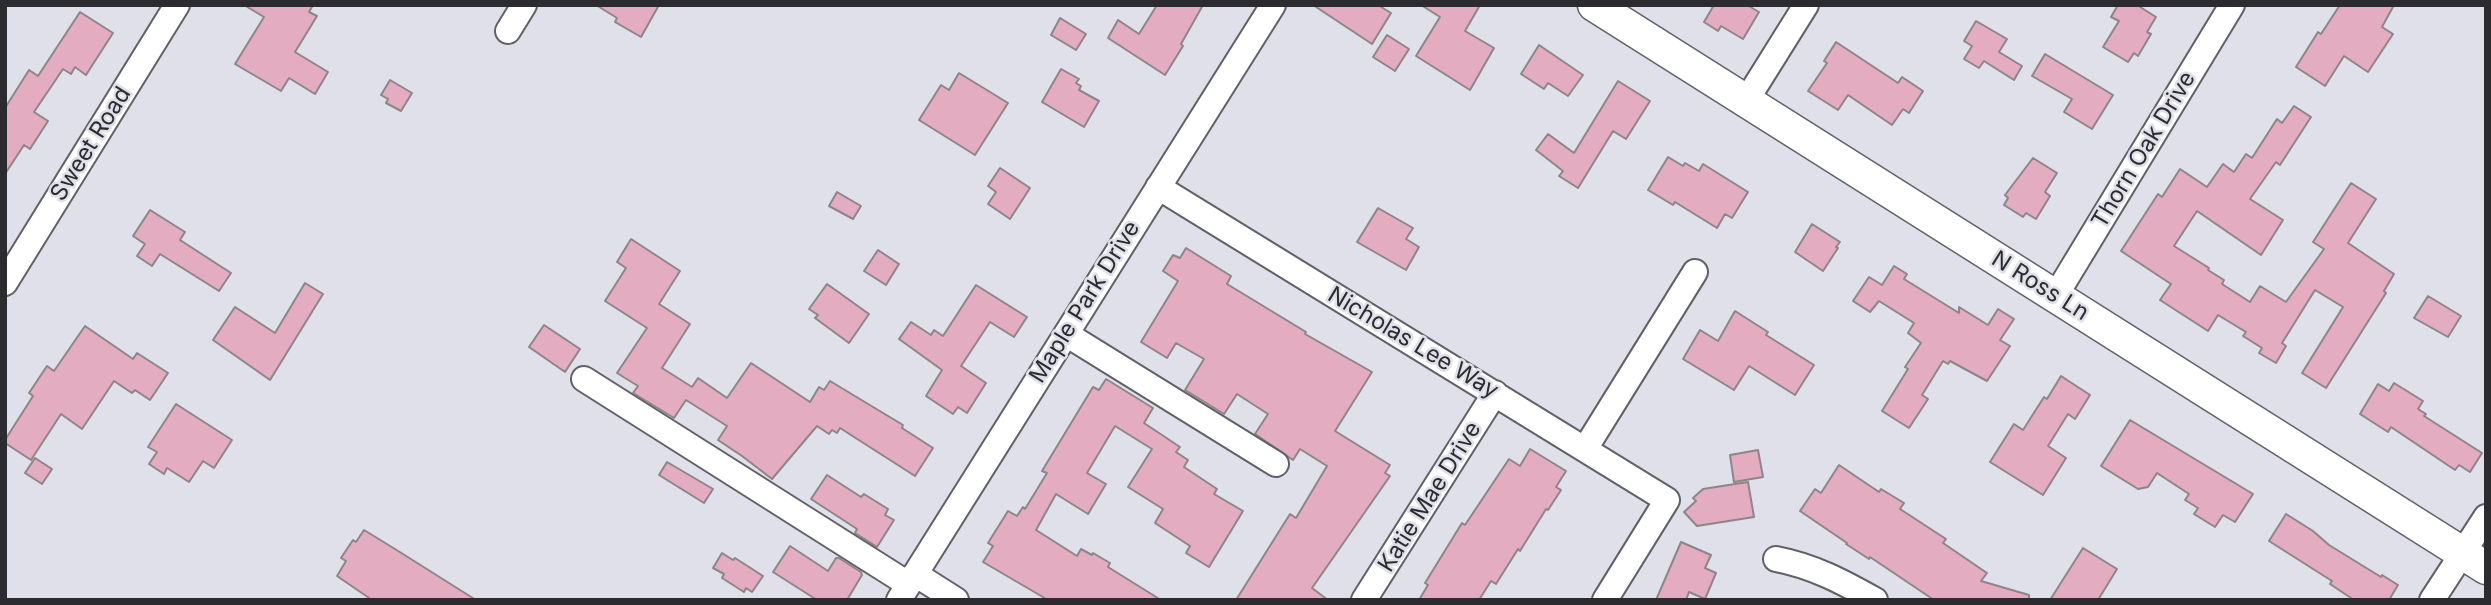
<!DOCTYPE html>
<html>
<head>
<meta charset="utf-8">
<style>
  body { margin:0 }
  #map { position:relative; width:2491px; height:605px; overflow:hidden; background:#e0e0ea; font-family:Inter,sans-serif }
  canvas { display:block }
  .frame { position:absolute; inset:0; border:7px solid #2c2b2f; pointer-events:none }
</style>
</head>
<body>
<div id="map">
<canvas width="2491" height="605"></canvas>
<div class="frame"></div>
</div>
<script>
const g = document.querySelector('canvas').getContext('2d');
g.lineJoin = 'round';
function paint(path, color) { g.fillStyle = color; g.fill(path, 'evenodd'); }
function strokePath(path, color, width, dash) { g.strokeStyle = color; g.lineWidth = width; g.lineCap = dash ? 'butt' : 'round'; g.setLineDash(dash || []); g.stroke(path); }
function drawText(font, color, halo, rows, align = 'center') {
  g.font = font + ' Inter,sans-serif'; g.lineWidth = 5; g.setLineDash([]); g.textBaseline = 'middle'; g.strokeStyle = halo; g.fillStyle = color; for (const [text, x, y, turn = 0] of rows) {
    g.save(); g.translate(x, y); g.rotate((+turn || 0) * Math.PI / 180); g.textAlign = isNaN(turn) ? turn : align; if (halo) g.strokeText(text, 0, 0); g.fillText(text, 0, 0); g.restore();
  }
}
const building = new Path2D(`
  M244,5H313L309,12L317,16L295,52L328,72L315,94L289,78L281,91L235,64L264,17Z
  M596,5H659L641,37L615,22L617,18Z
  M1157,5H1203L1181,44L1183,46L1165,75L1108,38L1118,20L1139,34Z
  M1313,5H1378L1391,13L1372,44Z
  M1421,5H1480L1465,31L1494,48L1470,90L1416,56L1440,17Z
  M1714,5H1747L1759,12L1743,39L1721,26L1718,31L1704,22Z
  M2118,5H2137L2156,17L2147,32L2151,34L2138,56L2134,53L2128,62L2103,47L2119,21L2111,17Z
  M2340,5H2394L2382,27L2393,34L2368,72L2344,56L2325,86L2296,67L2318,32L2321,34Z
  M80,12L113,33L86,75L75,67L71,74L63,69L34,112L48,121L30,149L24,145L5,174V108L29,70L38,76Z
  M1060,18L1086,34L1076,50L1051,35Z
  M1976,21L2007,39L1999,52L2022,66L2014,80L1984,61L1979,68L1964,59L1972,46L1964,41Z
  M1387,35L1409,49L1395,71L1373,57Z
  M1836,42L1898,83L1902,77L1923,91L1909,113L1903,109L1892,125L1848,95L1838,110L1808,91L1827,63L1824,61Z
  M1539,45L1583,75L1568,96L1548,83L1544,89L1521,74Z
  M2045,54L2113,95L2092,129L2064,112L2072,99L2032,76Z
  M1061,69L1079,79L1076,83L1081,86L1079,90L1099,101L1084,127L1042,102Z
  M959,73L1008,103L975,155L919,120L941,85L949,90Z
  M390,80L412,93L401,111L386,103L388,99L381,95Z
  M1618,81L1650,101L1626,139L1613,131L1578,188L1559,176L1563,171L1536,150L1548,134L1574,153Z
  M2294,106L2311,117L2280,165L2276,162L2250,199L2283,220L2261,255L2197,211L2174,246L2209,268L2208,270L2224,280L2222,284L2250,302L2260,286L2286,302L2324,249L2313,242L2351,183L2376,199L2348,243L2394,274L2384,291L2386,293L2326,388L2302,373L2343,307L2315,290L2282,343L2286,346L2276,363L2259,353L2262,348L2243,336L2246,332L2218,315L2208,331L2160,300L2171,284L2121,251L2158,194L2162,197L2180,169L2207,187L2223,164L2234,172L2246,154L2252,158L2277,119L2282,123Z
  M1668,157L1683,166L1685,163L1699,171L1703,164L1748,192L1732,218L1725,214L1717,228L1675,202L1673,205L1648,190Z
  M2033,158L2057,173L2045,192L2050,196L2036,219L2026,213L2023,217L2004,205L2008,198L2005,195Z
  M1000,168L1030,188L1010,219L988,204L996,192L988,186Z
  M837,192L861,206L853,219L829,206Z
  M1378,208L1413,228L1406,239L1419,247L1406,270L1357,242Z
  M150,210L185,232L180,240L231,273L219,291L160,254L152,266L137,256L145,244L133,236Z
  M1812,224L1840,242L1836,247L1838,248L1823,271L1795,252Z
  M631,239L680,271L659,304L690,324L662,368L692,387L698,378L727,398L751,363L810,402L819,387L824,390L830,381L903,425L902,428L933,448L915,476L840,428L837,433L832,430L829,434L817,426L772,479L742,456L718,440L727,426L686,400L674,418L633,393L638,386L617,373L647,328L605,301L626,268L617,262Z
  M1186,248L1231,276L1227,284L1306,332L1305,334L1372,372L1335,431L1390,465L1385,473L1390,476L1312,588L1328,600H1236L1290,514L1296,518L1327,466L1300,449L1293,460L1255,434L1268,414L1237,394L1224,414L1185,390L1204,359L1176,343L1167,358L1141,342L1178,281L1163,271L1173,255L1180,258Z
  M878,250L899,264L886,285L864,271Z
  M1894,266L1907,274L1904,279L1959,313V307L1988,325L1998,309L2014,319L2000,340L2010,346L1987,381L1950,361L1948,364L1943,361L1922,395L1928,399L1909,428L1882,411L1908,369L1905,367L1921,343L1908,333L1914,323L1879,301L1870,312L1853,301L1869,277L1882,285Z
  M305,283L323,294L270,380L213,340L235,307L275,333Z
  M827,284L869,314L849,343L815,318L818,315L809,309Z
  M976,285L1027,317L1014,337L990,322L961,366L986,383L967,413L958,407L953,414L926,396L942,370L899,339L911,322L931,335L934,330L943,336Z
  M2428,296L2461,316L2448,337L2414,318Z
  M1735,311L1768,332L1766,335L1814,365L1795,395L1749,366L1734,390L1683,359L1700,330L1718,341Z
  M544,325L580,349L565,372L529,347Z
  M85,326L133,359L137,353L168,373L150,400L135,390L132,393L114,381L82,429L61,414L31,460L5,443V440L33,396L29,393L47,366L54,371Z
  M2061,376L2090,395L2075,419L2068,414L2048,446L2066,458L2043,495L1990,462L2014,424L2023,430L2044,397L2047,399Z
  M1106,379L1153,408L1144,423L1180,447L1176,452L1188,460L1184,467L1217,489L1214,494L1243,511L1209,567L1186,553L1190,546L1155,523L1163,509L1128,487L1152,449L1115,426L1087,473L1106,484L1088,514L1056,494L1036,530L1077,556L1081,549L1092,555L1093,553L1110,563L1108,567L1161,600H1048L983,562L993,546L988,543L1008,511L1017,516L1023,507L1025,509L1047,473L1042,471L1093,387L1099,390Z
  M2394,383L2423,401L2418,409L2426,414L2424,416L2482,453L2470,472L2459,465L2455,470L2391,427L2388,432L2360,414L2378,384L2389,391Z
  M176,404L232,440L214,468L203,461L189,482L167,468L164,474L149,464L157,452L148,447Z
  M2130,420L2253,494L2235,522L2223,515L2215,527L2194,514L2198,508L2185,500L2189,494L2157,473L2148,487L2138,489L2101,466Z
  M1530,449L1566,471L1556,487L1561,490L1548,510L1546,509L1520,551L1518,549L1496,584L1491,581L1479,600H1419L1428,585L1425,583L1462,523L1465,525L1509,459L1520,466Z
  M1758,450L1763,477L1734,482L1730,455Z
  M35,458L52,469L42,484L25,473Z
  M667,462L713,489L704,503L659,475Z
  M1839,465L1879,492L1881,489L1904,503L1900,509L1946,539L1943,543L1987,573L1981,581L2029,595V600H1934L1870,557L1869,559L1846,544L1847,543L1800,511L1815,489L1821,493Z
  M827,475L861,497L864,494L888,509L885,515L894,520L877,547L855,533L857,529L811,499Z
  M1748,482L1754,517L1697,526L1684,512L1696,501L1693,498L1703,489Z
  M2286,514L2313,531L2329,545L2381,577L2382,575L2398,585L2389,600H2354L2330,584L2332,581L2269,541Z
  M364,530L395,549L476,600H372L337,576L346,561L341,558L353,540L356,542Z
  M1681,542L1711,555L1705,568L1716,573L1705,599L1689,592L1686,600H1656Z
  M790,546L828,571L836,558H839L861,572L862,575L847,600H817L773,572Z
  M2083,548L2117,569L2098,600H2050Z
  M722,553L733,560L735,558L763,576L752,592L746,588L744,592L722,578L724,574L713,568Z`);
paint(building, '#e3acc1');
strokePath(building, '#8f8588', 2);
const minor = new Path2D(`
  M508,31L524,5
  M1746,101L1806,5
  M1158,187L1667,500L1605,600
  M5,283L177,5
  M2056,295L2232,5
  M1066,334L1276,464
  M584,379L908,584
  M1585,449L1695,272
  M1776,559C1813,566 1843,582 1875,600
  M915,574L956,600
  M899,600L1273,5
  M1364,600L1495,393
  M2432,600L2486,517`);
const major = new Path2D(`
  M1594,5L2486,568`);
strokePath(minor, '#616068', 28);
strokePath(major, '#616068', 35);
strokePath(minor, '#fff', 24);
strokePath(major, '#fff', 32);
drawText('23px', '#2c2b2f', '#e0e0ea', [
  ["Sweet Road",91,144,-58],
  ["Thorn Oak Drive",2144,150,-59],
  ["N Ross Ln",2040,286,32],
  ["Maple Park Drive",1085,302,-58],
  ["Nicholas Lee Way",1413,343,31],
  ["Katie Mae Drive",1430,497,-58]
]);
</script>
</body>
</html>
